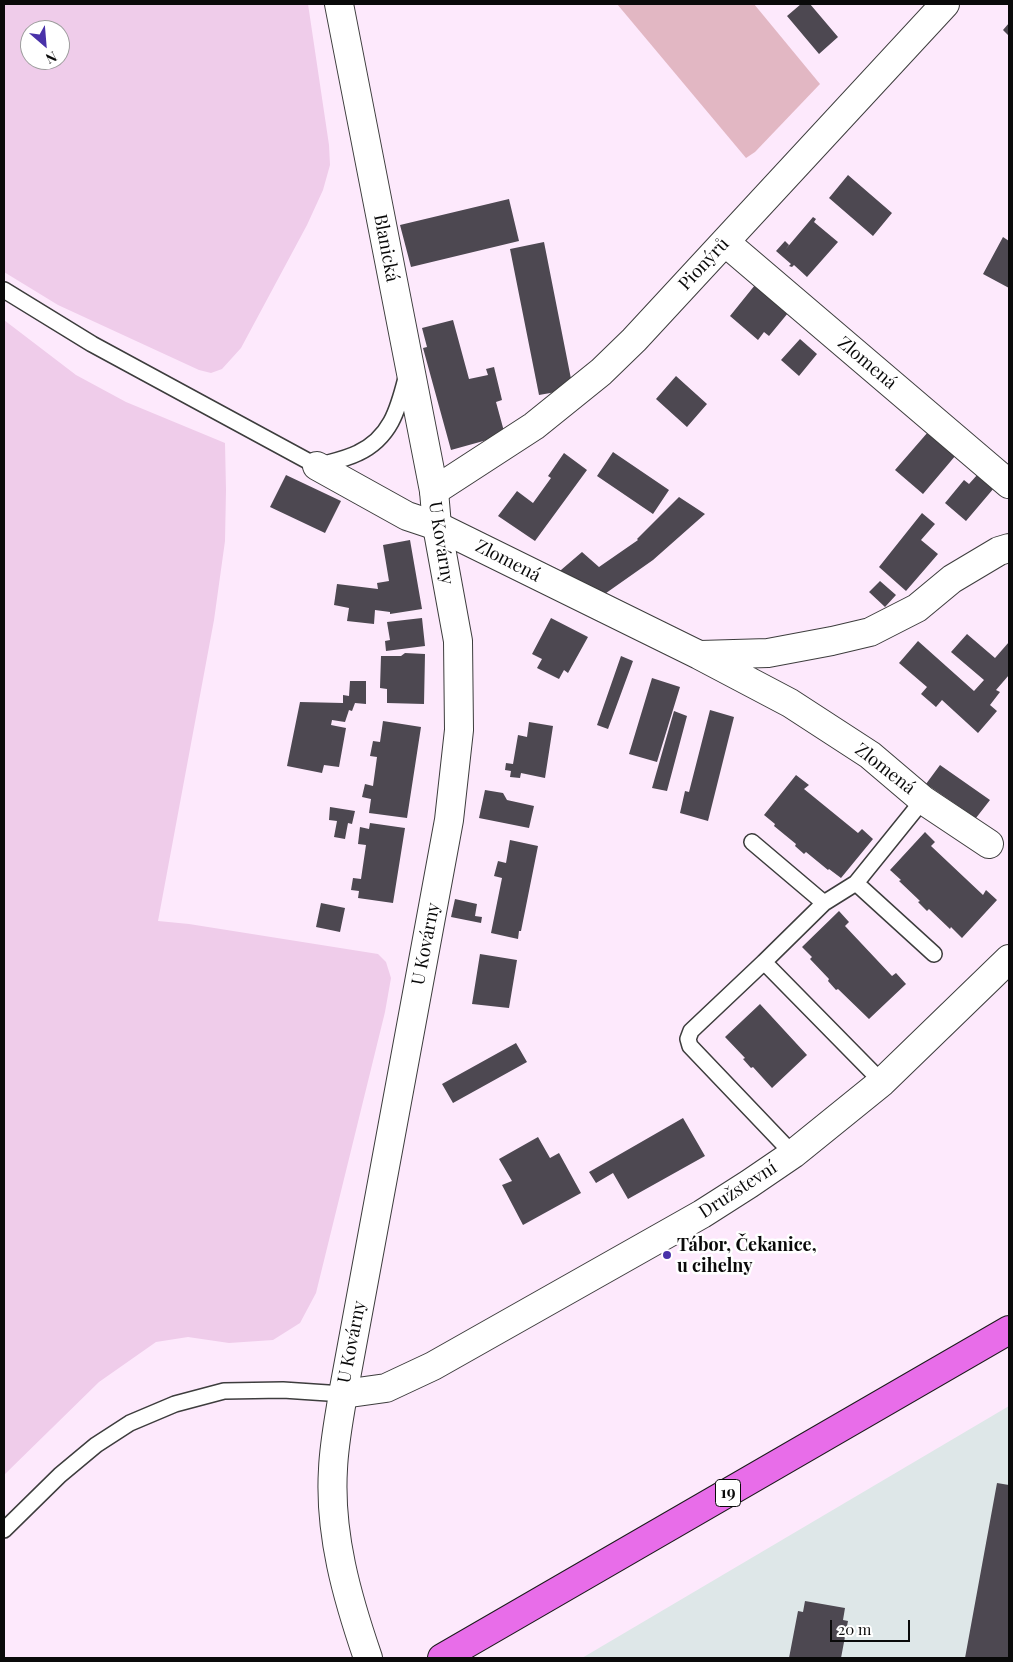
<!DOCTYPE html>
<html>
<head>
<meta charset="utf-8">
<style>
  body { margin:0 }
  #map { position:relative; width:1013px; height:1662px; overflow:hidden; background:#fde9fc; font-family:"Playfair Display",serif }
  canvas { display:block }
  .frame { position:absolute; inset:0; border:5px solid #0a0a0a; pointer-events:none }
  .north { position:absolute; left:20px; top:20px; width:50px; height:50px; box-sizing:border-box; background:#fff; border:1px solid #9d9d9d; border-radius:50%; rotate:153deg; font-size:14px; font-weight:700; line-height:20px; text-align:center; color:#0a0a0a }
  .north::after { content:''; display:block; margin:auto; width:18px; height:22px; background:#4932a9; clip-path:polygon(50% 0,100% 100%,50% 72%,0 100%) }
  .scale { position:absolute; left:830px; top:1620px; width:80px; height:22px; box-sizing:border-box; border:2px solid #0a0a0a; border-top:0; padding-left:6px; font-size:15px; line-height:18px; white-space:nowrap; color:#0a0a0a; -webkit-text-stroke:4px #fff; paint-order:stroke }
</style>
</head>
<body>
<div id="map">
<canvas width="1013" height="1662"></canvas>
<div class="frame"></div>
<div class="north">N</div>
<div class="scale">20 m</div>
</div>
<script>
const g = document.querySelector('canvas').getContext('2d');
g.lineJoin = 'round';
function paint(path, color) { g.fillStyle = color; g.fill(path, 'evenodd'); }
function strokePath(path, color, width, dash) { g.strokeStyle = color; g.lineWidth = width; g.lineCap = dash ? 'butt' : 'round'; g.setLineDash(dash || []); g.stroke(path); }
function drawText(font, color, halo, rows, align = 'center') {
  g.font = font + ' "Playfair Display",serif'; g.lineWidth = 5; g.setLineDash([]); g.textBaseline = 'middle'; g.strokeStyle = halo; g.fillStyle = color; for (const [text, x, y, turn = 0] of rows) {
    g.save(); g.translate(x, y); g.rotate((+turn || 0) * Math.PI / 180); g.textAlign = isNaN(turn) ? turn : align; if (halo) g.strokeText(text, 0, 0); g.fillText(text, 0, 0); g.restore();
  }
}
paint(new Path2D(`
  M1009,1406V1658H582Z`), '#dee7e8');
paint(new Path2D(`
  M4,4H308L329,145L330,165L323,190L307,225L241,348L222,369L211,373L199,370L58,305L4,272ZM30,30H60V60H30Z
  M4,320L76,375L126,402L225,443L226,490L225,541L214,620L158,921L189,924L378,954L386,962L391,978L385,1012L316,1293L300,1323L273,1340L229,1343L188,1337L156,1342L99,1382L4,1475Z`), '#efccea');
paint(new Path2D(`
  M617,4H754L820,84L755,152L746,158Z`), '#e2b7c3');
paint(new Path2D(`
  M801,4H810L838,37L819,54L787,16Z
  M1009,23V36L1003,30Z
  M848,175L892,213L873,236L829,198Z
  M509,199L519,241L411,267L400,225Z
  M813,217L816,219L814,222L838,242L807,277L794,265L792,267L789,266L791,264L776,251L785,241L789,245L785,250Z
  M1003,237L1009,241V288L983,274Z
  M544,242L573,389L539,395L510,249Z
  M755,285L788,313L769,336L764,332L758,340L730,316Z
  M453,320L469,379L488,375L486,369L494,367L502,400L496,402L505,435L451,450L423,348L427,347L422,328Z
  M800,339L817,354L799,376L781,360Z
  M676,376L707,404L687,427L656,399Z
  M928,432L956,455L923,494L895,470Z
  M613,452L669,490L653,514L597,476Z
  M564,453L587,470L535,541L498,516L517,491L533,503L551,478L548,476Z
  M978,474L994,488L966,521L945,503L964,480L969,484Z
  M286,475L341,501L325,533L270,507Z
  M679,497L705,514L653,560L599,598L554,576L582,552L599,567L638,540L637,539Z
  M922,513L935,524L921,540L938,554L906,591L879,567Z
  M410,540L422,609L390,614V612L375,610L374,624L347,621L349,608L334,605L337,584L378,589L377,583L389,581L383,545Z
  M880,581L896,595L885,607L869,592Z
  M422,618L425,646L386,651L385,641L390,640L387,622Z
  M551,618L588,637L568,673L564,670L559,679L537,668L542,659L532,654Z
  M967,634L995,658L1009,642V675L996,690L1000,692L990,705L997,711L978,733L942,700L936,707L921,694L927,687L899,663L918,641L974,691L984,680L951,652Z
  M405,653L425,654L424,704L387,703V689L380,688L381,656H401Z
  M621,656L633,661L608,729L597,725Z
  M652,678L680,687L657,762L629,754Z
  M350,681H366V704L355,703L352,711L349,710L345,722L332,720L331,725L346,728L339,767L324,765L322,773L287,766L300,702L343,703V695L349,696Z
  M710,710L734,717L708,821L680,813L685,791L689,792Z
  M674,711L687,716L667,791L652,788Z
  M383,721L421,727L407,818L369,813L371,799L362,797L365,784L373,786L377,757L370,756L373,741L380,742Z
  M529,722L553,726L545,778L521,773L520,778L510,777L511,771L505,770L506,763L513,764L518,735L527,737Z
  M940,765L990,800L976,818L926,784Z
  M796,775L809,785L804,789L858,833L862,829L873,839L841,878L829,869L828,870L806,852L804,854L795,846L796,844L774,826L775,824L764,815Z
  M485,790L503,793L507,800L534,806L529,828L479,818Z
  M330,807L355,811L352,824L348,823L345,839L334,837L337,821L329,820Z
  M370,823L405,828L393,903L358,898L359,891L351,890L353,878L361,879L366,845L358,844L360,827L369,829Z
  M925,832L935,842L931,846L983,895L986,890L997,900L962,938L951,927L950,929L929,909L927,911L918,902L920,901L899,881L901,880L890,870Z
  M510,840L538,846L521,931H519L518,939L491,933L502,878L494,876L498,861L506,863Z
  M455,899L477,904L475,916L482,917L481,923L451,917Z
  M321,903L345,908L340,932L316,927Z
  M839,911L849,922L845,926L892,976L896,973L906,984L869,1019L838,989L836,990L828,981L829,979L810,959L812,957L802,947Z
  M480,954L517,960L509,1008L472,1004Z
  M760,1004L807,1055L772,1088L753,1067L751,1068L743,1059L745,1058L725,1037Z
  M516,1043L527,1062L453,1103L442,1084Z
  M683,1118L705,1156L628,1199L613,1173L596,1183L589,1172Z
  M538,1137L550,1158L559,1153L581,1193L523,1225L502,1185L512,1181L499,1159Z
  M997,1483L1009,1485V1658H965Z
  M805,1601L845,1608L843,1620L848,1621L841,1658H789L798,1611L803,1612Z`), '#4d4851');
const service = new Path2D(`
  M4,290L92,344L317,466C331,462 346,459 358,453C390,438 398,410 406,378
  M923,800L856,883L934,954
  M752,842L824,903
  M856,883L824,903L764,962L882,1082
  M764,962L691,1031L688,1039L690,1046L793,1154
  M4,1530L60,1475L96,1445L130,1423L175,1404L224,1391L283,1390L343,1394`);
const minor = new Path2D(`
  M725,242L1009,484
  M317,466L407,516L437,526L699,655L790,703L870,755L923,800L989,844
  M434,491L534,426L601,372L634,340L945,4
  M700,655L768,653L832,641L870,632L917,608L952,579L999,551L1009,548
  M343,1394L386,1388L433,1366L702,1214L749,1184L793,1154L882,1082L1009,959`);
const tertiary = new Path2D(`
  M339,4L434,491L437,526L458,641L459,730L449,820L343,1394C339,1419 334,1444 333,1469C329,1534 347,1597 368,1658`);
const primary = new Path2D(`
  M442,1658L1009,1330`);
strokePath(service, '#3d3d3d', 18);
strokePath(minor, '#3d3d3d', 30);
strokePath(tertiary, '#3d3d3d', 30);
strokePath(primary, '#1b1b1b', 30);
strokePath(service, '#fff', 15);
strokePath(minor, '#fff', 28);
strokePath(tertiary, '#fff', 28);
strokePath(primary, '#e86de9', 28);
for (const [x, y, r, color] of [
  [667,1255,5,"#4932a9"]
]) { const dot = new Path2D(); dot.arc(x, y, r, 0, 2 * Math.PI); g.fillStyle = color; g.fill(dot); strokePath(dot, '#fff', 2); }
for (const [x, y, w] of [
  [728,1493,25]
]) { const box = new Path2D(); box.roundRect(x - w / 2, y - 13.5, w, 27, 4); g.fillStyle = '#fff'; g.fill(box); strokePath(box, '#0a0a0a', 1); }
drawText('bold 16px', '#0a0a0a', null, [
  ["19",728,1493]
]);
drawText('18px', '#0a0a0a', '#fff', [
  ["Blanická",386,248,79],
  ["Pionýrů",704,264,-47],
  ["Zlomená",867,363,40],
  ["U Kovárny",441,543,81],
  ["Zlomená",508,561,27],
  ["Zlomená",885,769,38],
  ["U Kovárny",426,944,-79],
  ["Družstevní",738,1190,-33],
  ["U Kovárny",352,1342,-79]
]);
drawText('bold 18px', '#0a0a0a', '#fff', [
  ["Tábor, Čekanice,",677,1245],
  ["u cihelny",677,1266]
], 'left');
</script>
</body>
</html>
